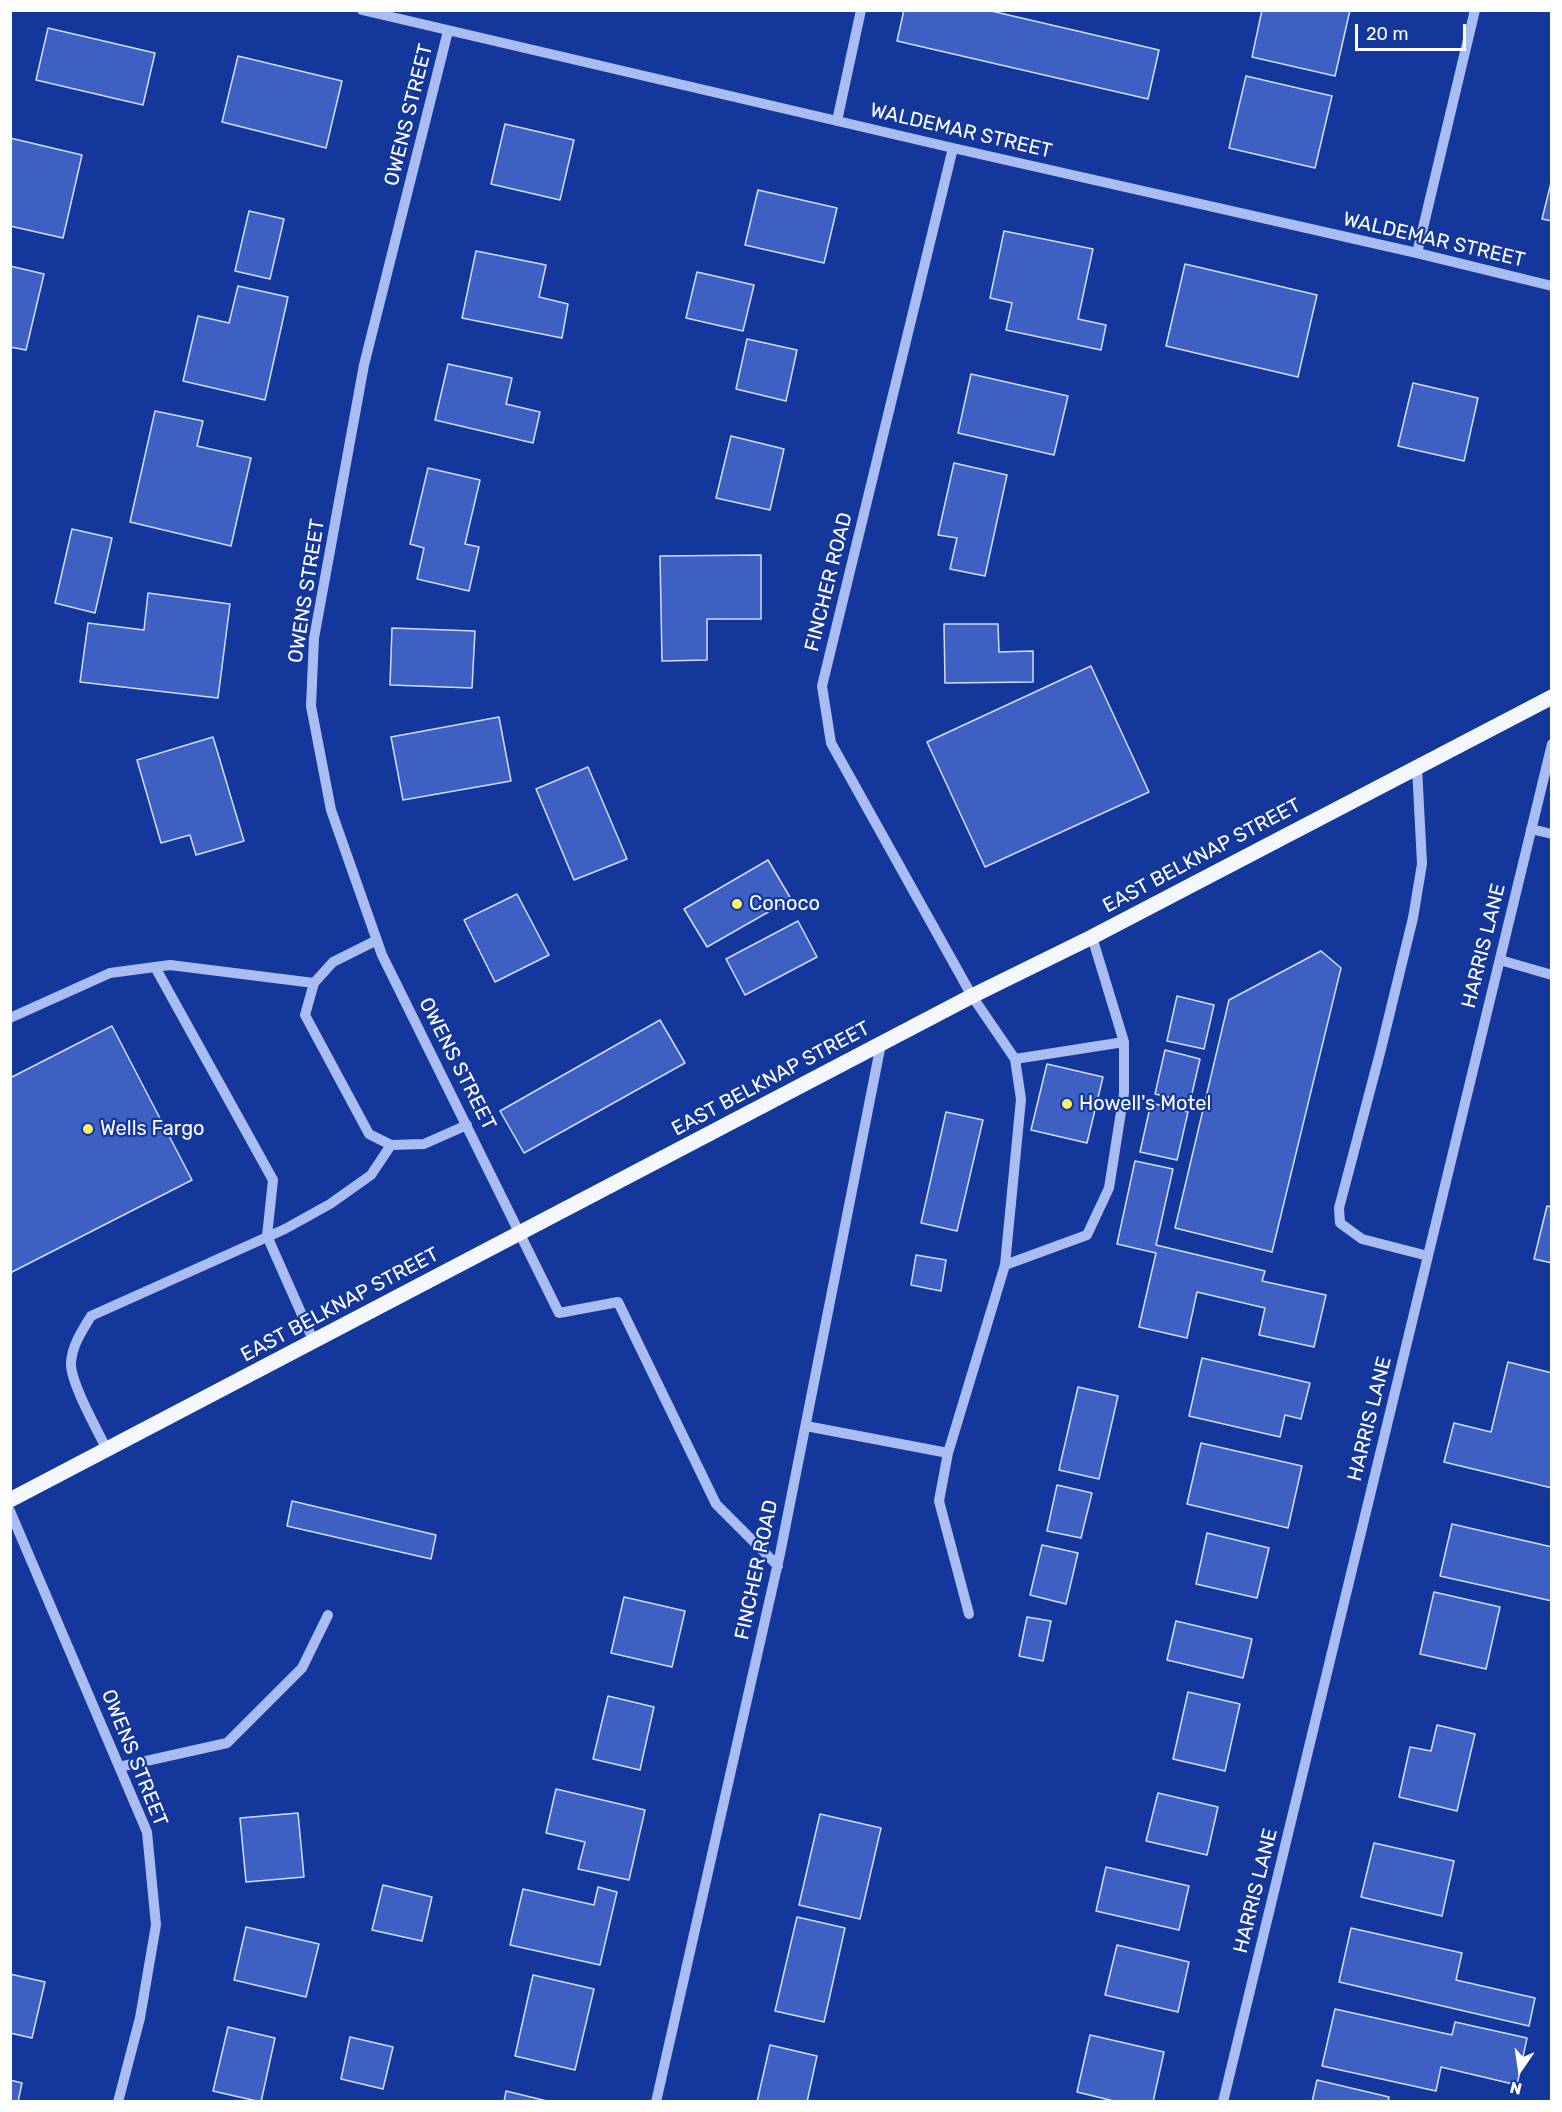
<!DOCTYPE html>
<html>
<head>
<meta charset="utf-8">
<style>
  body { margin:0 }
  #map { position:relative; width:1562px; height:2112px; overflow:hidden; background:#14379b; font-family:Rubik,sans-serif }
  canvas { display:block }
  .frame { position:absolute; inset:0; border:12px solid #fff; pointer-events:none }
  .north { position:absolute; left:1490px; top:2040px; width:60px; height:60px; -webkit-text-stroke:4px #14379b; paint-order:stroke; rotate:193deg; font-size:16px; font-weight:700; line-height:24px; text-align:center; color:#fff }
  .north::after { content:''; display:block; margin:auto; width:21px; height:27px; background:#fff; clip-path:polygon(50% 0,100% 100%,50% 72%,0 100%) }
  .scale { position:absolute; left:1355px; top:24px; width:111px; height:27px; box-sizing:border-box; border:3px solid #fff; border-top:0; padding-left:8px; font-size:18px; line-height:21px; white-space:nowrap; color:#fff; -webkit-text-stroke:4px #14379b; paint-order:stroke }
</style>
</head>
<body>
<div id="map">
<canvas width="1562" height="2112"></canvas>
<div class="frame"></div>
<div class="north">N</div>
<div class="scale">20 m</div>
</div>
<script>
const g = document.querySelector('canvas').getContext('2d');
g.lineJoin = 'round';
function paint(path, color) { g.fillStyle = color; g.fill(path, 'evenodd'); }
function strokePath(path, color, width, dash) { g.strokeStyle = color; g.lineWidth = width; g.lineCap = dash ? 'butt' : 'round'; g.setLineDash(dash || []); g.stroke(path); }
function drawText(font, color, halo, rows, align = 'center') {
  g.font = font + ' Rubik,sans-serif'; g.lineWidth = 4.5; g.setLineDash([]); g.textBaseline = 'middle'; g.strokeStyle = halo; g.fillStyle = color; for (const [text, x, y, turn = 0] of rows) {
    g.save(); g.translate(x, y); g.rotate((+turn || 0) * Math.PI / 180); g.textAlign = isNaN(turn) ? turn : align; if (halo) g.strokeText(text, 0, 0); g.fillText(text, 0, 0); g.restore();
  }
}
const building = new Path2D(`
  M904,10H987L1159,50L1148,99L897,41Z
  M1262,10H1350L1335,76L1252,57Z
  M48,28L155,53L143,105L36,80Z
  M238,56L342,81L326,148L222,122Z
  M1246,76L1332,96L1315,168L1229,148Z
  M505,124L574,140L560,200L491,184Z
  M10,138L82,155L63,238L10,226Z
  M1552,179V221L1542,219Z
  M758,190L837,208L824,263L745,245Z
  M249,211L284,219L270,279L235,271Z
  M1004,231L1093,249L1078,319L1106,325L1101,350L1006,330L1012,303L990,298Z
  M476,251L546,265L539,297L568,304L562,338L462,318Z
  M1185,264L1317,295L1298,377L1166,346Z
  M10,266L44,274L26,350L10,347Z
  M697,272L754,285L743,331L686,318Z
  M238,286L288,297L265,400L183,381L198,316L229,323Z
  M747,339L797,350L786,401L736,389Z
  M448,364L512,378L506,404L540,412L533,443L435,420Z
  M971,374L1068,396L1054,455L958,433Z
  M1413,383L1478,398L1464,461L1398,446Z
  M155,411L203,421L197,446L251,458L231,546L130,522Z
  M731,436L784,449L770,510L716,498Z
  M954,463L1007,475L985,576L950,569L957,538L938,535Z
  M428,468L480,480L465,544L479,547L469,591L417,579L424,548L410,544Z
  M72,529L112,538L95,613L55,603Z
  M761,555V619H707V660L662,661L660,556Z
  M148,593L230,604L218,698L80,682L88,623L144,630Z
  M944,624H998L999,652L1033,651V682L945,683Z
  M392,628L475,631L472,688L390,685Z
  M1091,666L1149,792L985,867L927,742Z
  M499,717L511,781L403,800L391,737Z
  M213,737L244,841L196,855L190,835L161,843L137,760Z
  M588,767L627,859L574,880L536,789Z
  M768,860L791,899L707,947L684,909Z
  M517,894L549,955L495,982L464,920Z
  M798,921L817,957L745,995L726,959Z
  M1321,951L1341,968L1272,1252L1175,1228L1229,1000Z
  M1177,996L1214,1005L1204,1049L1167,1041Z
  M660,1020L685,1063L524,1153L500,1111Z
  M112,1026L192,1180L10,1273V1078Z
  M1165,1050L1200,1059L1190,1102L1155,1094Z
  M1047,1064L1103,1077L1087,1143L1031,1130Z
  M1151,1103L1188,1112L1177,1160L1140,1152Z
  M946,1112L983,1120L957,1231L921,1223Z
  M1135,1161L1173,1169L1156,1245L1265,1271L1262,1281L1326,1295L1314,1347L1259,1335L1265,1308L1197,1292L1187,1338L1139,1327L1156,1253L1117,1244Z
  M1547,1206L1552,1207V1263L1534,1259Z
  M916,1255L946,1260L941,1291L911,1285Z
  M1202,1358L1310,1383L1301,1419L1285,1415L1280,1437L1189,1416Z
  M1508,1362L1552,1373V1488L1444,1462L1454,1423L1491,1432Z
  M1078,1387L1118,1396L1099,1479L1059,1470Z
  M1201,1443L1302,1466L1288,1528L1187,1504Z
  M1057,1485L1092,1493L1081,1538L1047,1531Z
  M292,1501L436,1535L431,1559L287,1526Z
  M1452,1524L1552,1547V1601L1440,1576Z
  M1207,1533L1269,1548L1257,1598L1196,1584Z
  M1042,1545L1078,1553L1066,1604L1030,1595Z
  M1434,1592L1500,1607L1486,1669L1420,1654Z
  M624,1597L685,1611L672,1667L611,1653Z
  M1027,1617L1051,1621L1043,1661L1019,1656Z
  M1176,1621L1252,1639L1243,1678L1167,1660Z
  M1188,1692L1240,1704L1225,1771L1173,1759Z
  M608,1696L654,1707L640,1770L593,1759Z
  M1437,1725L1475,1734L1457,1811L1399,1797L1410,1747L1431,1751Z
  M556,1789L645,1810L629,1880L578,1869L585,1842L546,1833Z
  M1158,1793L1218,1807L1207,1855L1146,1841Z
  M298,1813L304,1877L246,1882L240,1818Z
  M820,1814L881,1828L860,1919L799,1905Z
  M1374,1843L1454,1861L1442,1916L1361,1897Z
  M1106,1867L1189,1886L1179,1930L1096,1911Z
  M383,1885L432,1897L422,1941L372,1930Z
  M598,1887L617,1892L600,1965L510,1945L523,1889L594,1905Z
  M797,1917L845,1928L824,2022L775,2011Z
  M246,1927L319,1944L306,1997L234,1980Z
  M1351,1928L1462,1953L1456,1980L1535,1998L1529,2026L1339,1982Z
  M1117,1945L1189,1962L1178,2012L1105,1995Z
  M10,1974L45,1982L32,2038L10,2033Z
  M533,1975L594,1989L575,2070L515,2056Z
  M1335,2009L1452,2035L1455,2022L1527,2038L1517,2085L1441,2067L1436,2091L1322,2066Z
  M228,2027L275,2038L261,2102L213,2091Z
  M1090,2035L1164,2052L1153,2102H1118L1077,2092Z
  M350,2037L393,2047L383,2089L341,2079Z
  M770,2045L817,2056L807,2102H757Z
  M10,2080L22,2083L18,2102H10Z
  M1317,2080L1389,2097L1388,2102H1312Z
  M506,2091L551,2102H504Z`);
paint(building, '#3d60c2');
strokePath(building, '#d1ddfd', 1.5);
strokePath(new Path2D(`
  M362,10L953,148L1417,253L1552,286
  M448,31L364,365L314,638L311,706L331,810L382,955L559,1313L618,1302L716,1504L778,1566
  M837,121L861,10
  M953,148L822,686L831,743L972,996L1015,1059L1021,1099L1005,1265L948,1453L939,1501L969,1614
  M1417,253L1475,10
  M1417,767L1422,864L1413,918L1380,1053L1339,1208L1340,1223L1362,1239L1428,1256
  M1531,829L1552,834
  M377,940L333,962L314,983L305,1015L369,1134L391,1145L424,1144L467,1125
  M1500,960L1552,975
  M155,967L273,1180L267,1236L314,1342
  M10,1018L110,973L170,965L314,983
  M1015,1059L1124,1042L1092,937
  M1005,1265L1087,1235L1109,1188L1124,1093V1042
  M806,1426L948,1453
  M107,1450C98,1431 70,1382 71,1363C72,1345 82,1331 91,1316L285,1229L330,1204L371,1175L391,1145
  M10,1511L147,1832L156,1925L140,2018L118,2102
  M119,1767L227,1743L302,1668L328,1615
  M656,2102L780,1554L881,1044
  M1223,2102L1552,744`), '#a9bdf3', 10);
strokePath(new Path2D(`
  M10,1500L972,996L1092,937L1552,697`), '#f5f7ff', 15);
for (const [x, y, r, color] of [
  [737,904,6,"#ffef6b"],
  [1067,1104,6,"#ffef6b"],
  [88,1129,6,"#ffef6b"]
]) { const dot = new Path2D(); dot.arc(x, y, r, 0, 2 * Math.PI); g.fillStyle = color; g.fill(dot); strokePath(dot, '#14379b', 2); }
drawText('20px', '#fff', '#14379b', [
  ["OWENS STREET",409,115,-76],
  ["WALDEMAR STREET",961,131,13],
  ["WALDEMAR STREET",1434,240,13],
  ["FINCHER ROAD",829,582,-76],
  ["OWENS STREET",307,591,-81],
  ["EAST BELKNAP STREET",1202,856,-28],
  ["HARRIS LANE",1484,946,-76],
  ["OWENS STREET",457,1064,63],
  ["EAST BELKNAP STREET",771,1079,-28],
  ["EAST BELKNAP STREET",340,1305,-28],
  ["HARRIS LANE",1370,1419,-76],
  ["FINCHER ROAD",757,1570,-78],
  ["OWENS STREET",134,1758,68],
  ["HARRIS LANE",1256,1891,-76]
]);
drawText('20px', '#fff', '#14379b', [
  ["Conoco",749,904],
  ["Howell's Motel",1079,1104],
  ["Wells Fargo",100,1129]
], 'left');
</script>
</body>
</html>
